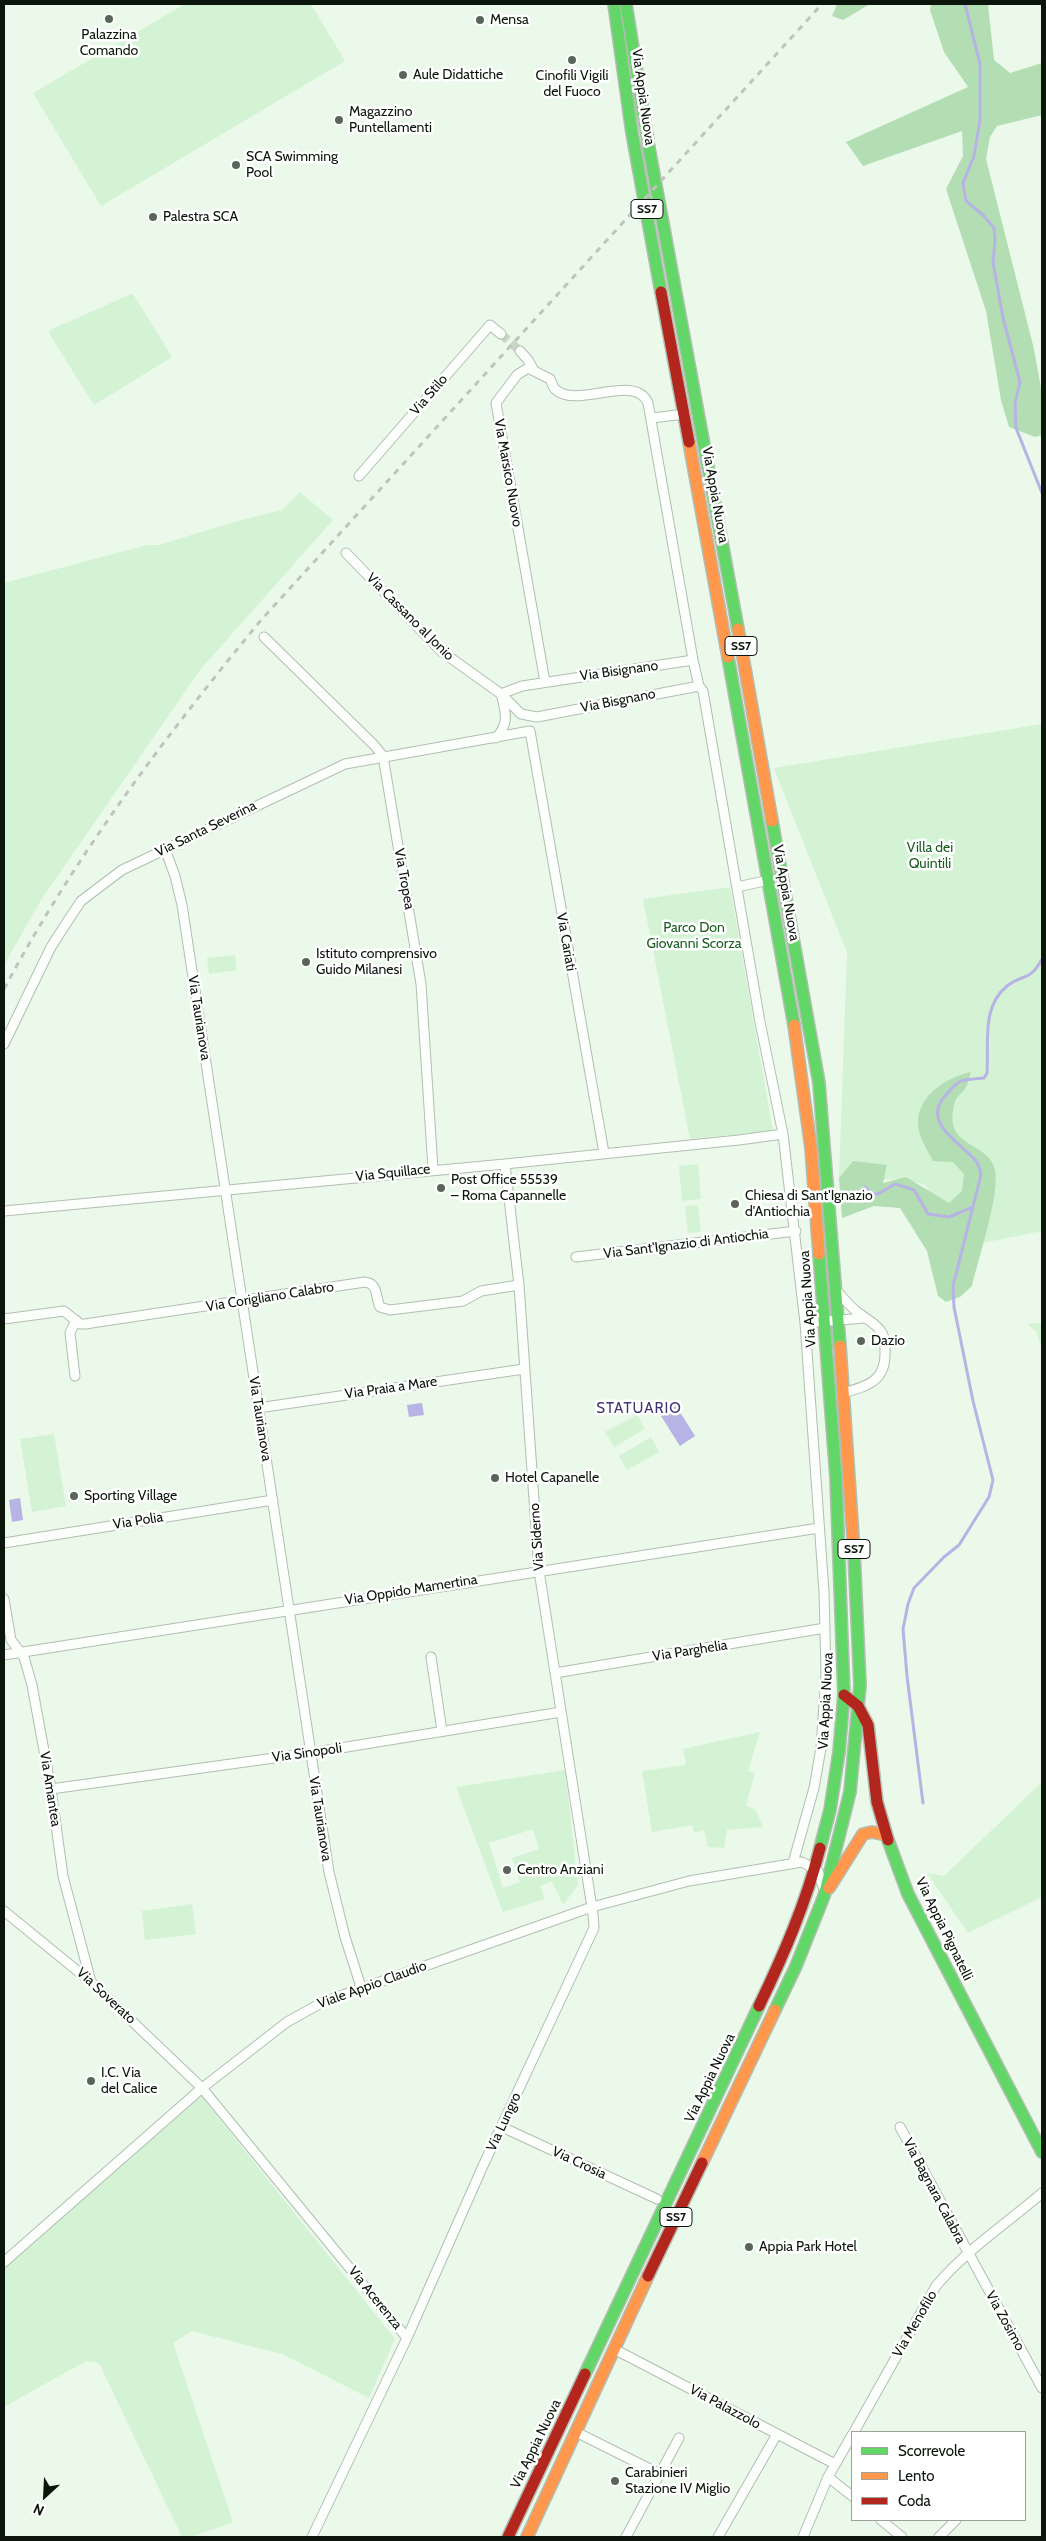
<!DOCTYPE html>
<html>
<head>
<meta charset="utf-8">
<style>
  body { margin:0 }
  #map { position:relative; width:1046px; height:2541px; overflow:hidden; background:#eaf9e9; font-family:Cabin,sans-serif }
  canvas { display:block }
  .frame { position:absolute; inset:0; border:5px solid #0c150c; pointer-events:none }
  .legend { position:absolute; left:851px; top:2431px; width:175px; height:90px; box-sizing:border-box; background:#fff; border:1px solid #9ea19e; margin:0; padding:6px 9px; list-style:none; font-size:15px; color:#0c150c }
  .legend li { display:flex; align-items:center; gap:10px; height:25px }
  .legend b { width:25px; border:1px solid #9ea19e }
  .north { position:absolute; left:20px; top:2471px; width:50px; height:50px; -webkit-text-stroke:4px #fff; paint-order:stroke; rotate:205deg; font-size:14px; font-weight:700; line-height:20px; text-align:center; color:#0c150c }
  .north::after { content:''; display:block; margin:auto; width:18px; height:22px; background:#0c150c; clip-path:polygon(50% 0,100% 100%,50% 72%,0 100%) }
</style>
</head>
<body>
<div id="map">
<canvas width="1046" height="2541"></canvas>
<div class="frame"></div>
<ul class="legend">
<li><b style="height:6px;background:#63d668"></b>Scorrevole</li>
<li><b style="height:6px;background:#ff974d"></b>Lento</li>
<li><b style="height:6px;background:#b3261e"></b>Coda</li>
</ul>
<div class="north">N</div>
</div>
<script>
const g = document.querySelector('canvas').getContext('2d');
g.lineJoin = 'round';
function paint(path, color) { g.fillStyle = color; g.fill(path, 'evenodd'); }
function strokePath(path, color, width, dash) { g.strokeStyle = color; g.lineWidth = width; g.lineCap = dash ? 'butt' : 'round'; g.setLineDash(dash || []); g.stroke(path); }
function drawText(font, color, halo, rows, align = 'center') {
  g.font = font + ' Cabin,sans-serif'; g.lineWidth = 5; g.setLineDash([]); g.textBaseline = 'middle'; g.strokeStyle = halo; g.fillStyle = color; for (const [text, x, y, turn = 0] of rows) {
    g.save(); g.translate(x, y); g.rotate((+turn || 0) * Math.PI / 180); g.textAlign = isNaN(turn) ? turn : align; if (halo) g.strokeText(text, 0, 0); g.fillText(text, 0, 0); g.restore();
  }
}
paint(new Path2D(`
  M185,4H311L345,61L101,206L33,93Z
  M131,294H133L172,357L94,405L49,333L50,330Z
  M300,492L333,520L200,670L41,900L4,965V583L147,545H159L234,522L282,510Z
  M1042,724V1231L952,1249L935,1202L925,1185L908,1180L839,1178L847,953L774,768Z
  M730,887L773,1131L690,1139L643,899Z
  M235,955L237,970L209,974L207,958Z
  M698,1164L701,1199L682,1201L679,1166Z
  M698,1205L701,1232L688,1233L685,1206Z
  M1042,1323V1348L1036,1331L1027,1324Z
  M637,1415L645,1429L614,1447L605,1432Z
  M54,1434L66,1506L32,1512L20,1439Z
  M651,1437L659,1452L627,1470L619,1456Z
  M760,1732L748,1771L755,1773L746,1806L755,1809L763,1827L727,1830L724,1848L708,1847L704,1830L694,1833L692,1825L652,1832L642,1771L686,1765L683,1749Z
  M565,1770L578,1885L563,1905L552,1881L540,1886L545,1899L503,1912L456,1787ZM533,1829L539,1849L512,1858L520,1882L503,1888L489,1843Z
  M1042,1782V1897L968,1933L927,1873L944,1876Z
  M192,1904L196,1934L145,1940L142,1911Z
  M201,2096L395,2339L369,2398L282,2354L192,2331L173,2343L233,2522L191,2537H182L99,2363L86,2361L4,2407V2261Z`), '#d4f2d4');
paint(new Path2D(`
  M837,4H870L843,20L832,16Z
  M931,4H988L994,60L1010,73L1042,63V115L997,126L990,137L986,159L1034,349L1042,394V435L1035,437L1009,427L1001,400L986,311L946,189L963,156L962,131L863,166L846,142L968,87L944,52L930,10Z
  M971,1072C969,1078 968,1085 964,1090C961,1094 956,1097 955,1102C941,1150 989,1140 995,1170C1000,1195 978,1259 972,1286L960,1297L946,1302L938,1296L927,1251L900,1208L874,1206L842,1218L839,1178L853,1161L887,1165L883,1183L906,1177L949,1203L962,1191L964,1174L953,1162L933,1161C927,1149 917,1135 918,1121C919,1094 948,1077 971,1072Z`), '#b3deb4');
paint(new Path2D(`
  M422,1403L424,1415L409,1417L407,1405Z
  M676,1406L695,1436L680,1446L661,1416Z
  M20,1498L23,1520L12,1522L9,1500Z`), '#b7b3e5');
strokePath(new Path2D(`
  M965,4L980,64V120L974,156L963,183L966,201L983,215L994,228L995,240L993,262L1003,318L1020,382L1015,403L1016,428L1042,493
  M865,1187L872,1194H878L895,1184L914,1190L928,1214L949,1217L973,1207
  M923,1803L907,1676L903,1629L908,1604L914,1588L944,1557L959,1545L989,1497L993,1480L973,1401L954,1307L953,1286L981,1175C980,1170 979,1165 976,1161C961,1143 921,1123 945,1096C962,1076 960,1081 984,1078L987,1073C989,1043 981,1007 1007,986C1023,973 1029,983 1042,959`), '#b7b3e5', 3);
strokePath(new Path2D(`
  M501,334L520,351`), '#c9d7c8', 9, [9, 4.5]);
const street = new Path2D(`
  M520,351L528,360L533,369
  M652,418L685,414
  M359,476L490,325L501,334
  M346,553L441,651L501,694L521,714L537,717L699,686
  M264,637L374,745L383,756L421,984L433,1169
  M545,682L496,403L517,375L528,368L550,379C552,382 552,386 555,389C576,410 635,372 648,403L693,660L699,686L703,691L760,1022L783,1134L805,1323L824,1592L826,1673L821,1748L814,1788L793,1863
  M501,694L522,686L693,660
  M530,731L604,1153
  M496,738C509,724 506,714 502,697
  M165,849L175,876L182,905L329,1872L345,1937L361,1987
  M737,887L769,880
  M4,1044L51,947L71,916L81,901L122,870L345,764L530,731
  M4,1211L505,1164L739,1140L783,1134
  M576,1257L796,1231
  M837,1291C843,1298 849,1305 856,1311C863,1317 874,1322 880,1330C885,1336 885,1344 885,1352C886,1381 868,1386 843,1393
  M4,1319L64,1311L80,1324H85L365,1282C379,1284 375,1297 380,1307L390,1310L463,1301L481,1291L519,1285
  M805,1323L864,1318
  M75,1376L70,1333L76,1320
  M258,1408L524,1369
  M4,1543L273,1500
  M4,1599L11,1640L24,1657L32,1685L51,1789L63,1876L91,1982
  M4,1655L819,1528
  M431,1657L442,1731
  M555,1673L825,1628
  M51,1789L310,1753L561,1712
  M4,1911L91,1982L202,2088L407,2338
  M502,2127L657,2199
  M900,2127L1042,2388
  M4,2262L202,2088L287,2022L323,2002L592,1907L689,1881L802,1862L818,1871L823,1887
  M614,2349L835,2464
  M576,2432L660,2474
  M854,2432L936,2286C966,2250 1006,2224 1042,2193
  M828,2477L852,2496
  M881,2520L902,2537
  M312,2537L407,2338L482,2168L594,1928L593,1914L539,1571L519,1285L505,1164
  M626,2537L679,2438
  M718,2537L777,2434
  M803,2537L828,2477L852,2435
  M939,2537L956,2520`);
const fast = new Path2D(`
  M614,4L632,133L661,292
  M626,4L649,148L738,629
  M728,657L794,1025
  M772,821L819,1083L840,1346
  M819,1254L836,1477L844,1695L839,1752L830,1810L820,1848
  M888,1840L908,1894L1042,2152
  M775,2010L796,1966L824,1896L850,1792L860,1685L854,1552
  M585,2374L759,2006`);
const slow = new Path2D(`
  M689,442L728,657
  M738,629L772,821
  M794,1025L811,1148L819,1254
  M840,1346L854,1552
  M829,1888L863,1834L872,1832L886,1835
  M702,2163L775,2010
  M527,2537L648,2276`);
const jam = new Path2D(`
  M661,292L689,442
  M844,1695L858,1706L868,1725L877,1802L888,1840
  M759,2006C784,1954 806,1903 820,1848
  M648,2276L702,2163
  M508,2537L585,2374`);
strokePath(street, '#b2beb1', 11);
strokePath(fast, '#b2beb1', 14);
strokePath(slow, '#b2beb1', 14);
strokePath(jam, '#b2beb1', 14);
strokePath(street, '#fcfefc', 9);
strokePath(fast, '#63d668', 11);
strokePath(slow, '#ff974d', 11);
strokePath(jam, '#b3261e', 11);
strokePath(new Path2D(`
  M4,989C75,856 166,735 262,619L822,4`), '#c0c4c0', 3, [6, 6]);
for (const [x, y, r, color] of [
  [109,19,5,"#5a6559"],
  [480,20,5,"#5a6559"],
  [572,60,5,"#5a6559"],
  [403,75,5,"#5a6559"],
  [339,120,5,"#5a6559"],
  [236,165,5,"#5a6559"],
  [153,217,5,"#5a6559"],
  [306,962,5,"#5a6559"],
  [441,1188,5,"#5a6559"],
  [735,1204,5,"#5a6559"],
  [861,1341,5,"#5a6559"],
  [495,1478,5,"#5a6559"],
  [74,1496,5,"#5a6559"],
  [507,1870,5,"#5a6559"],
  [91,2081,5,"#5a6559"],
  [749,2247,5,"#5a6559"],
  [615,2481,5,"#5a6559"]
]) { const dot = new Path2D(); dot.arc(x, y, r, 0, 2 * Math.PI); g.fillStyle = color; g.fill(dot); strokePath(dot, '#fff', 2); }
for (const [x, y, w] of [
  [647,209,32],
  [741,646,32],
  [854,1549,32],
  [676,2217,32]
]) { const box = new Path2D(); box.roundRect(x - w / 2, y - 9.5, w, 19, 4); g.fillStyle = '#fff'; g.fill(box); strokePath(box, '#0c150c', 1); }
drawText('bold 12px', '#0c150c', null, [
  ["SS7",647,209],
  ["SS7",741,646],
  ["SS7",854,1549],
  ["SS7",676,2217]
]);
drawText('14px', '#0c150c', '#fff', [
  ["Mensa",490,20],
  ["Palazzina",109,35,"center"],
  ["Comando",109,51,"center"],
  ["Aule Didattiche",413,75],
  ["Cinofili Vigili",572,76,"center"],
  ["del Fuoco",572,92,"center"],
  ["Magazzino",349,112],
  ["Puntellamenti",349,128],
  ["SCA Swimming",246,157],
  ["Pool",246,173],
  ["Palestra SCA",163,217],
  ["Istituto comprensivo",316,954],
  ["Guido Milanesi",316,970],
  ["Post Office 55539",451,1180],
  ["– Roma Capannelle",451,1196],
  ["Chiesa di Sant'Ignazio",745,1196],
  ["d'Antiochia",745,1212],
  ["Dazio",871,1341],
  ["Hotel Capanelle",505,1478],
  ["Sporting Village",84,1496],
  ["Centro Anziani",517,1870],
  ["I.C. Via",101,2073],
  ["del Calice",101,2089],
  ["Appia Park Hotel",759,2247],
  ["Carabinieri",625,2473],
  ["Stazione IV Miglio",625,2489]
], 'left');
drawText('14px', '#0c150c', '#fff', [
  ["Via Appia Nuova",643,97,82],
  ["Via Stilo",429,395,-49],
  ["Via Marsico Nuovo",508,473,80],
  ["Via Appia Nuova",715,495,80],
  ["Via Cassano al Jonio",410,617,45],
  ["Via Bisignano",619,671,-8],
  ["Via Bisgnano",618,701,-11],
  ["Via Santa Severina",206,829,-26],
  ["Via Tropea",404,879,80],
  ["Via Appia Nuova",786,893,80],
  ["Via Cariati",566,942,80],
  ["Via Taurianova",199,1018,81],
  ["Via Squillace",393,1173,-6],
  ["Via Sant'Ignazio di Antiochia",686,1244,-7],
  ["Via Corigliano Calabro",270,1297,-9],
  ["Via Appia Nuova",808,1299,-94],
  ["Via Praia a Mare",391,1388,-8],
  ["Via Taurianova",260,1419,81],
  ["Via Polia",138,1521,-9],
  ["Via Siderno",537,1537,-94],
  ["Via Oppido Mamertina",411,1590,-9],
  ["Via Parghelia",690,1651,-9],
  ["Via Appia Nuova",826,1701,-87],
  ["Via Sinopoli",307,1753,-8],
  ["Via Amantea",50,1789,81],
  ["Via Taurianova",320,1819,81],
  ["Via Appia Pignatelli",944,1929,64],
  ["Viale Appio Claudio",372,1985,-20],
  ["Via Soverato",106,1996,43],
  ["Via Appia Nuova",710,2078,-64],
  ["Via Lungro",504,2122,-65],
  ["Via Crosia",579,2163,25],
  ["Via Bagnara Calabra",934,2191,62],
  ["Via Acerenza",375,2298,51],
  ["Via Zosimo",1005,2321,61],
  ["Via Menofilo",915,2324,-60],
  ["Via Palazzolo",725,2407,28],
  ["Via Appia Nuova",536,2444,-64]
]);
drawText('14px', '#1b5e22', '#fff', [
  ["Villa dei",930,848],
  ["Quintili",930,864],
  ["Parco Don",694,928],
  ["Giovanni Scorza",694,944]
]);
g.letterSpacing = '1px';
drawText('15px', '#423672', '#fff', [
  ["STATUARIO",639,1409]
]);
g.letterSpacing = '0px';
</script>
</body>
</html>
